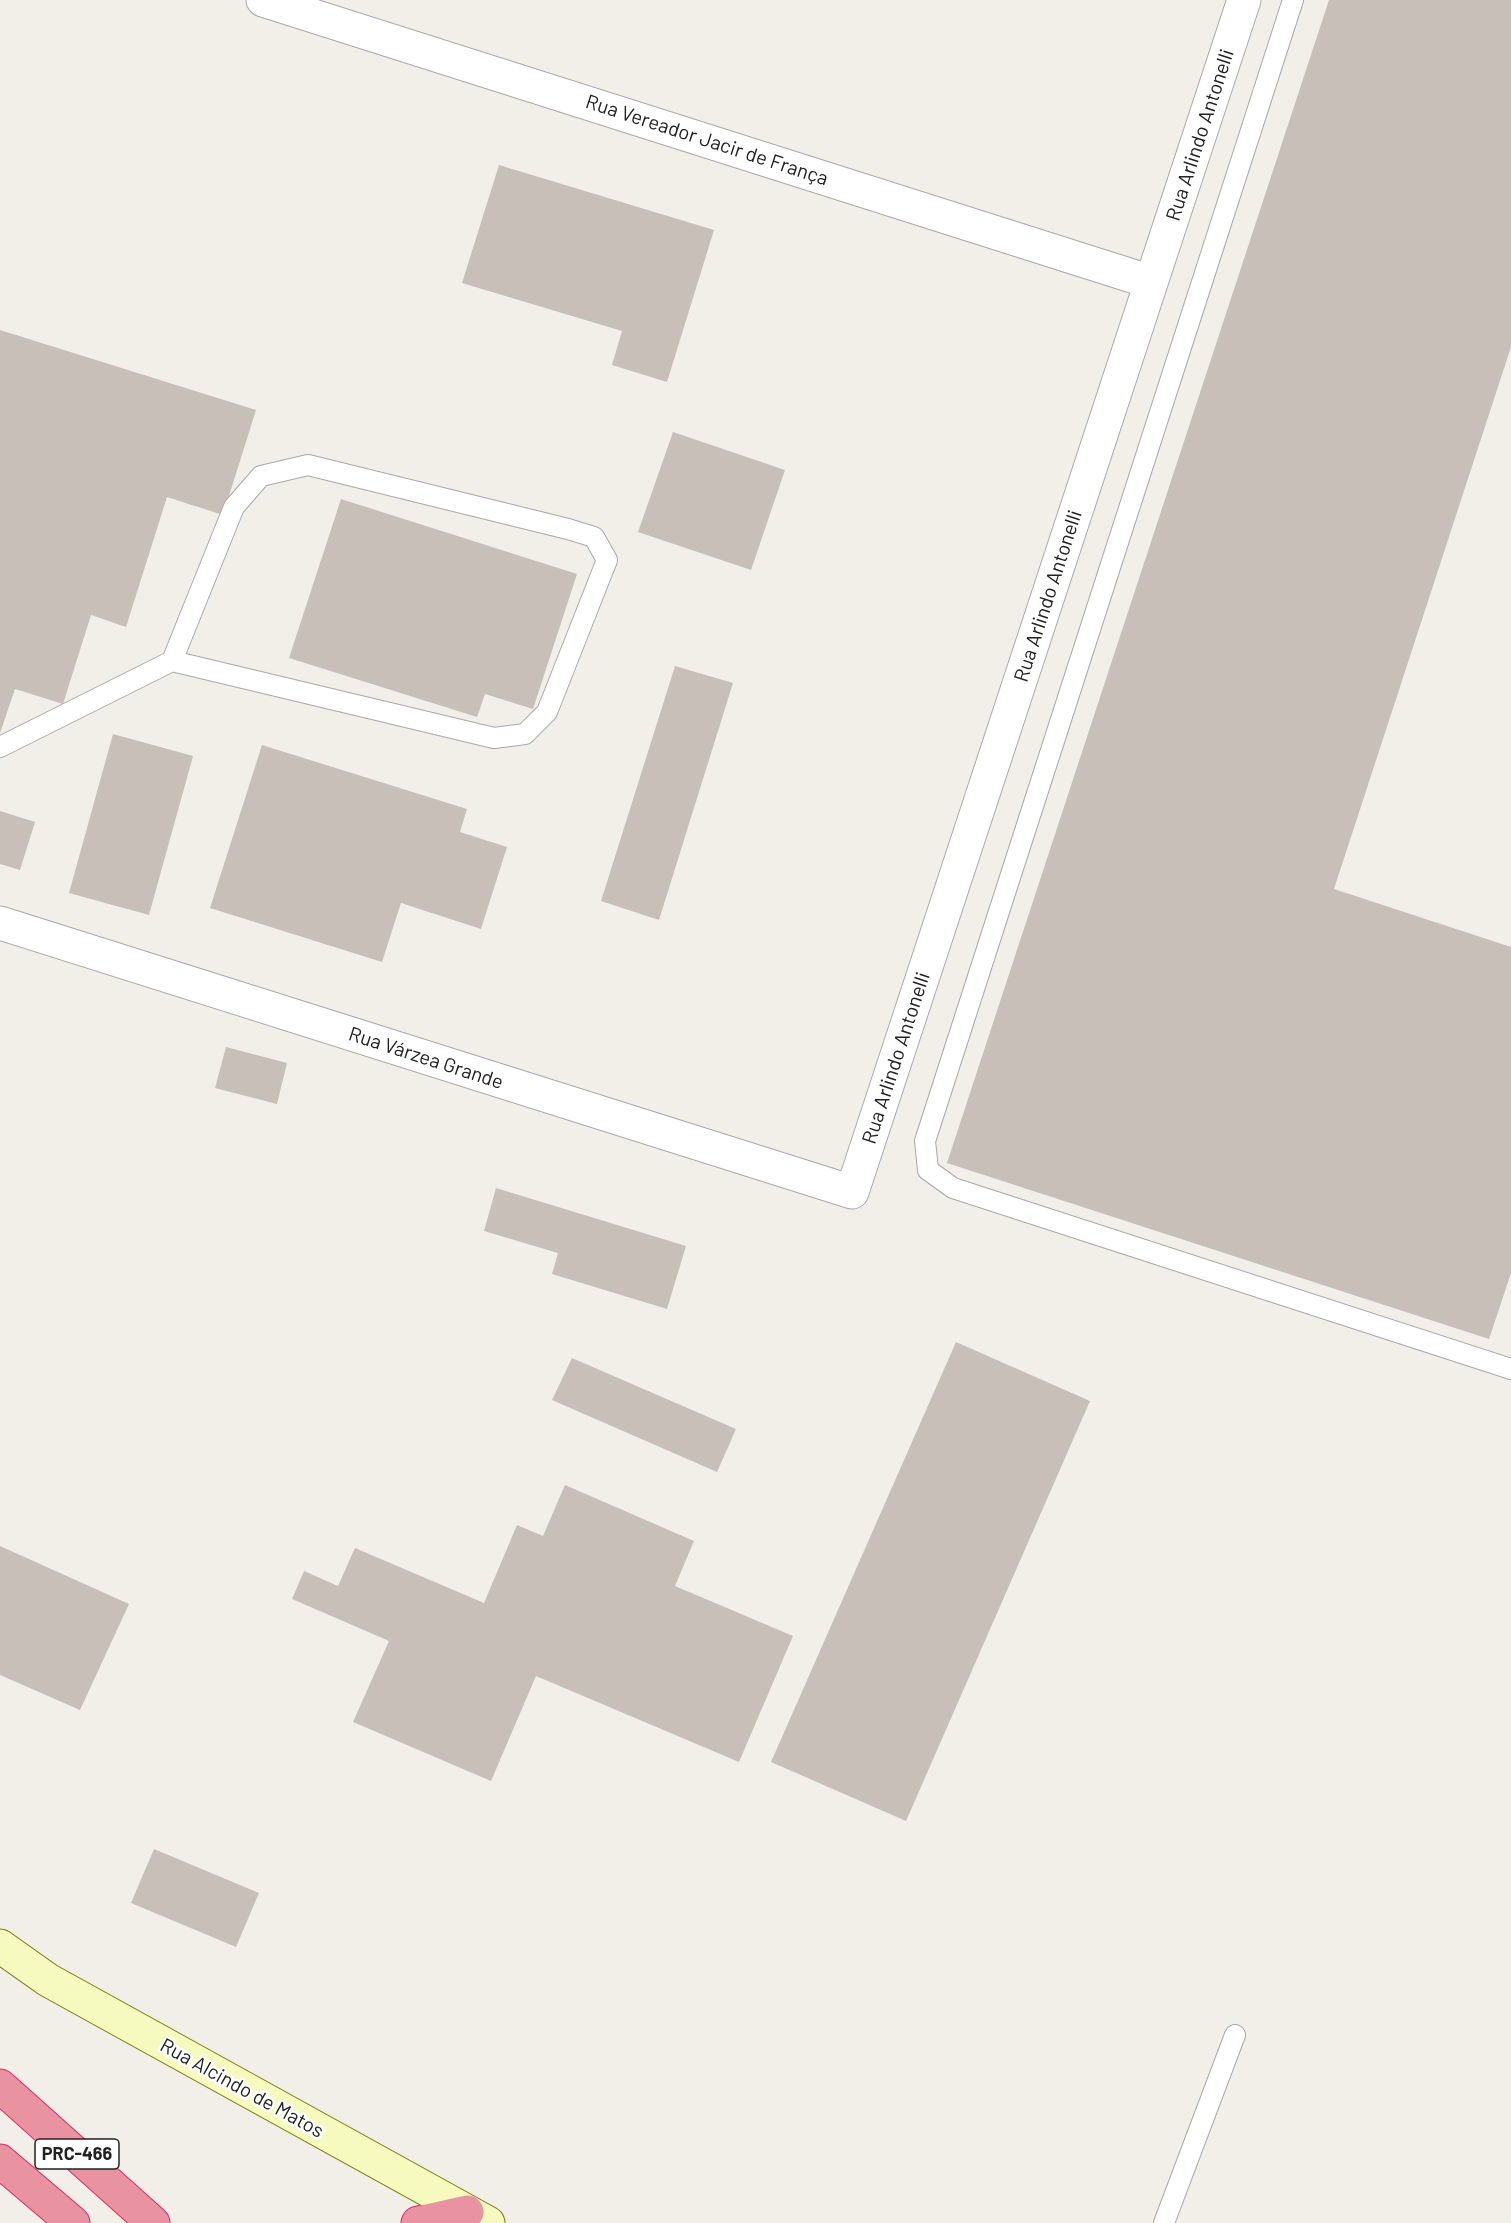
<!DOCTYPE html>
<html>
<head>
<meta charset="utf-8">
<style>
  body { margin:0 }
  canvas { display:block; background:#f2efe9 }
</style>
</head>
<body>
<canvas width="1511" height="2223"></canvas>
<script>
const g = document.querySelector('canvas').getContext('2d');
g.lineJoin = 'round';
function paint(path, color) { g.fillStyle = color; g.fill(path, 'evenodd'); }
function strokePath(path, color, width, dash) { g.strokeStyle = color; g.lineWidth = width; g.lineCap = dash ? 'butt' : 'round'; g.setLineDash(dash || []); g.stroke(path); }
function drawText(font, color, halo, rows, align = 'center') {
  g.font = font + ' Barlow,sans-serif'; g.lineWidth = 5; g.setLineDash([]); g.textBaseline = 'middle'; g.strokeStyle = halo; g.fillStyle = color; for (const [text, x, y, turn = 0] of rows) {
    g.save(); g.translate(x, y); g.rotate((+turn || 0) * Math.PI / 180); g.textAlign = isNaN(turn) ? turn : align; if (halo) g.strokeText(text, 0, 0); g.fillText(text, 0, 0); g.restore();
  }
}
paint(new Path2D(`
  M1329,0H1511V347L1334,889L1511,947V1273L1489,1339L947,1163Z
  M499,165L714,230L667,382L612,365L622,331L462,283Z
  M0,330L256,410L223,515L167,497L126,627L91,615L63,704L15,689L0,733Z
  M673,432L785,470L751,570L638,532Z
  M341,499L577,574L533,709L485,694L477,717L289,658Z
  M675,666L733,683L659,920L601,901Z
  M113,734L193,756L149,915L69,893Z
  M262,745L467,809L460,832L507,847L481,929L401,903L382,962L210,908Z
  M0,811L35,822L20,870L0,864Z
  M226,1047L287,1063L277,1104L215,1088Z
  M496,1188L686,1246L667,1309L552,1274L558,1253L484,1231Z
  M956,1342L1090,1401L906,1821L771,1762Z
  M572,1358L736,1429L717,1472L552,1400Z
  M565,1485L694,1541L675,1586L793,1636L739,1762L536,1676L491,1781L353,1722L389,1641L292,1599L304,1571L338,1586L355,1548L484,1603L517,1525L543,1536Z
  M0,1546L129,1604L80,1710L0,1675Z
  M154,1849L259,1893L236,1947L131,1903Z`), '#c7bfb8');
const lane = new Path2D(`
  M1293,0L925,1141L928,1170L953,1188L1511,1369
  M0,747L172,661L494,738L525,734L547,712L607,560L594,537L568,529L308,465L261,476L234,507L172,661
  M1164,2223L1235,2035`);
const street = new Path2D(`
  M263,0L1151,282
  M0,923L852,1192L1244,0`);
const secondary = new Path2D(`
  M0,1946L48,1980L488,2223`);
const highway = new Path2D(`
  M0,2086L153,2223
  M0,2161L73,2223
  M418,2223L467,2212`);
strokePath(lane, '#a9a9a9', 22);
strokePath(street, '#a9a9a9', 35);
strokePath(secondary, '#707d05', 35);
strokePath(highway, '#dc2a67', 35);
strokePath(lane, '#fff', 20);
strokePath(street, '#fff', 33);
strokePath(secondary, '#f7fabf', 33);
strokePath(highway, '#e892a2', 33);
for (const [x, y, w] of [
  [77,2154,84]
]) { const box = new Path2D(); box.roundRect(x - w / 2, y - 15, w, 30, 4.5); g.fillStyle = '#fff'; g.fill(box); strokePath(box, '#222', 1.5); }
drawText('bold 18px', '#222', null, [
  ["PRC-466",77,2154]
]);
drawText('20px', '#222', '#fff', [
  ["Rua Arlindo Antonelli",1200,135,-72],
  ["Rua Vereador Jacir de França",707,140,18],
  ["Rua Arlindo Antonelli",1048,596,-72],
  ["Rua Várzea Grande",426,1058,18],
  ["Rua Arlindo Antonelli",896,1058,-72],
  ["Rua Alcindo de Matos",242,2088,29]
]);
</script>
</body>
</html>
